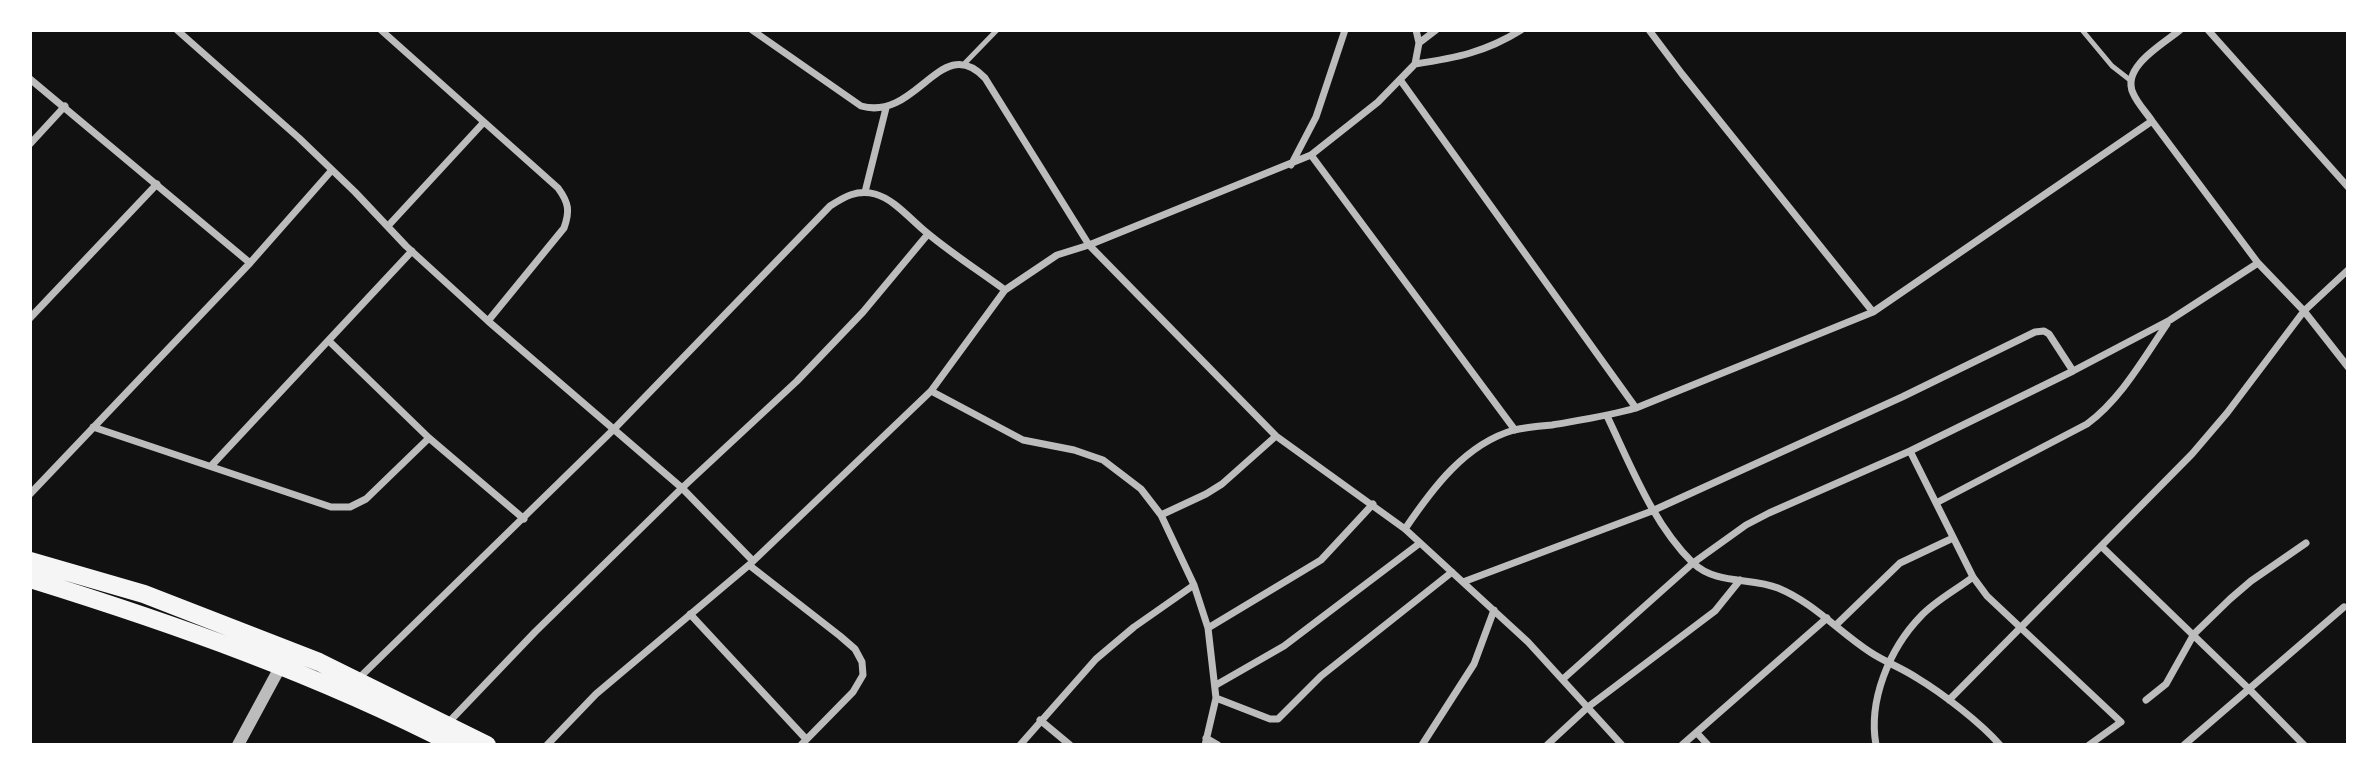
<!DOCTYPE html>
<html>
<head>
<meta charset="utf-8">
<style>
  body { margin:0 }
  #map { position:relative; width:2378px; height:775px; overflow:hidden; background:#111; font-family:"IBM Plex Serif",serif }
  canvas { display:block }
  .frame { position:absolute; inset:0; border:32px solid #fff; pointer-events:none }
</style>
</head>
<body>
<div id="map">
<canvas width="2378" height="775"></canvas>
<div class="frame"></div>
</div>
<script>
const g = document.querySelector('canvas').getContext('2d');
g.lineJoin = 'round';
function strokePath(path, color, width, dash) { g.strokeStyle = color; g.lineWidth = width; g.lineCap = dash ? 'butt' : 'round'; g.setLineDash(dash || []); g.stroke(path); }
strokePath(new Path2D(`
  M2082,30L2112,66L2130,80
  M965,63L997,30`), '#bcbcbc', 5);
strokePath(new Path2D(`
  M177,30L299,138L355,192L406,246L488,321L682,488L753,561
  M381,30L558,188C569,203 570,211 564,228L488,321
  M752,30L861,106C917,122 941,31 985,78L1089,245L1276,436L1405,529L1528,642L1622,745
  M1649,30L1682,74L1873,312
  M2208,30L2348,187
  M1419,43L1436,30
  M1415,64C1456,58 1486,52 1521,30
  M30,79L250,263L30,494
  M1401,81L1636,408
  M2152,121C2146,112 2137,103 2133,93C2121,67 2163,44 2180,30
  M30,144L65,106
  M1311,155L1515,430
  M1291,165L1316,117L1345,30
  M865,192L886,108
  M388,226L484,122
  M250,263L332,170
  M30,318L157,184
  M329,341L429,438L524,519
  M931,391L1023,440L1074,450L1103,460L1141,489L1161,515L1194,585L1208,628L1216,698L1205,745
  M1607,416C1631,466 1653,524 1693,563C1716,585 1751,577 1778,588C1814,603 1839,632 1870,652C1885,662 1902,668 1917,678C1942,693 1981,723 2000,745
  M93,427L331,507H350L366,499L429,438
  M1910,451L1973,577L1987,596L2121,722L2089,745
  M211,466L412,251
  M1936,503L2087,424C2121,399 2143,359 2167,324
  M1161,515L1206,494L1222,484L1276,436
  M1405,529C1432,489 1465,444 1514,430C1526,427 1540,426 1552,425C1580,420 1608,416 1636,408L1873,312L2152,121L2258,263L2304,311L2348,367
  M2101,546L2249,689L2304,745
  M749,565L840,636L855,649L862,662L863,675L853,692L801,745
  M1463,582L1652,511L1902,397L2035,332L2044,331L2049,334L2073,371
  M690,614L806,739
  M1836,625L1900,563L1953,538
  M1208,628L1321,560L1373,504
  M358,679L614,429L830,206C844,197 857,189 875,194C894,199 911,220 926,232C951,253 979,271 1005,290L1057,255L1089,245L1311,155L1378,102L1415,64L1419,43L1416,30
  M1563,679L1693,563L1746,525L1769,513L1910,451L2073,371L2170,320L2258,263
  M1216,685L1284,646L1420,543
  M1216,698L1270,719H1278L1321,676L1452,572
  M1949,700L2192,454L2227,413L2304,311L2348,270
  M2146,700L2166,684L2194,634L2230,599L2251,581L2306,543
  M1040,720L1070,745
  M447,724L535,632L682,488L797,381L863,312L928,234
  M1697,733L1708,745
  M1206,738L1218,745
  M547,745L596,694L749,565L931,391L1005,290
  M1020,745L1096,659L1134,627L1194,585
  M1422,745L1474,664L1494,610
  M1547,745L1588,707L1715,611L1740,580
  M1682,745L1827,618
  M1876,745C1868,701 1889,649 1921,616C1935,601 1956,590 1973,577
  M2184,745L2344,607`), '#bcbcbc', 7);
strokePath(new Path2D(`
  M238,745L284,660`), '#bcbcbc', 12);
strokePath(new Path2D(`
  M30,561L144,594L319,662L487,745
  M30,579C175,624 319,675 455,745`), '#f5f5f5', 18);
</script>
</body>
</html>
